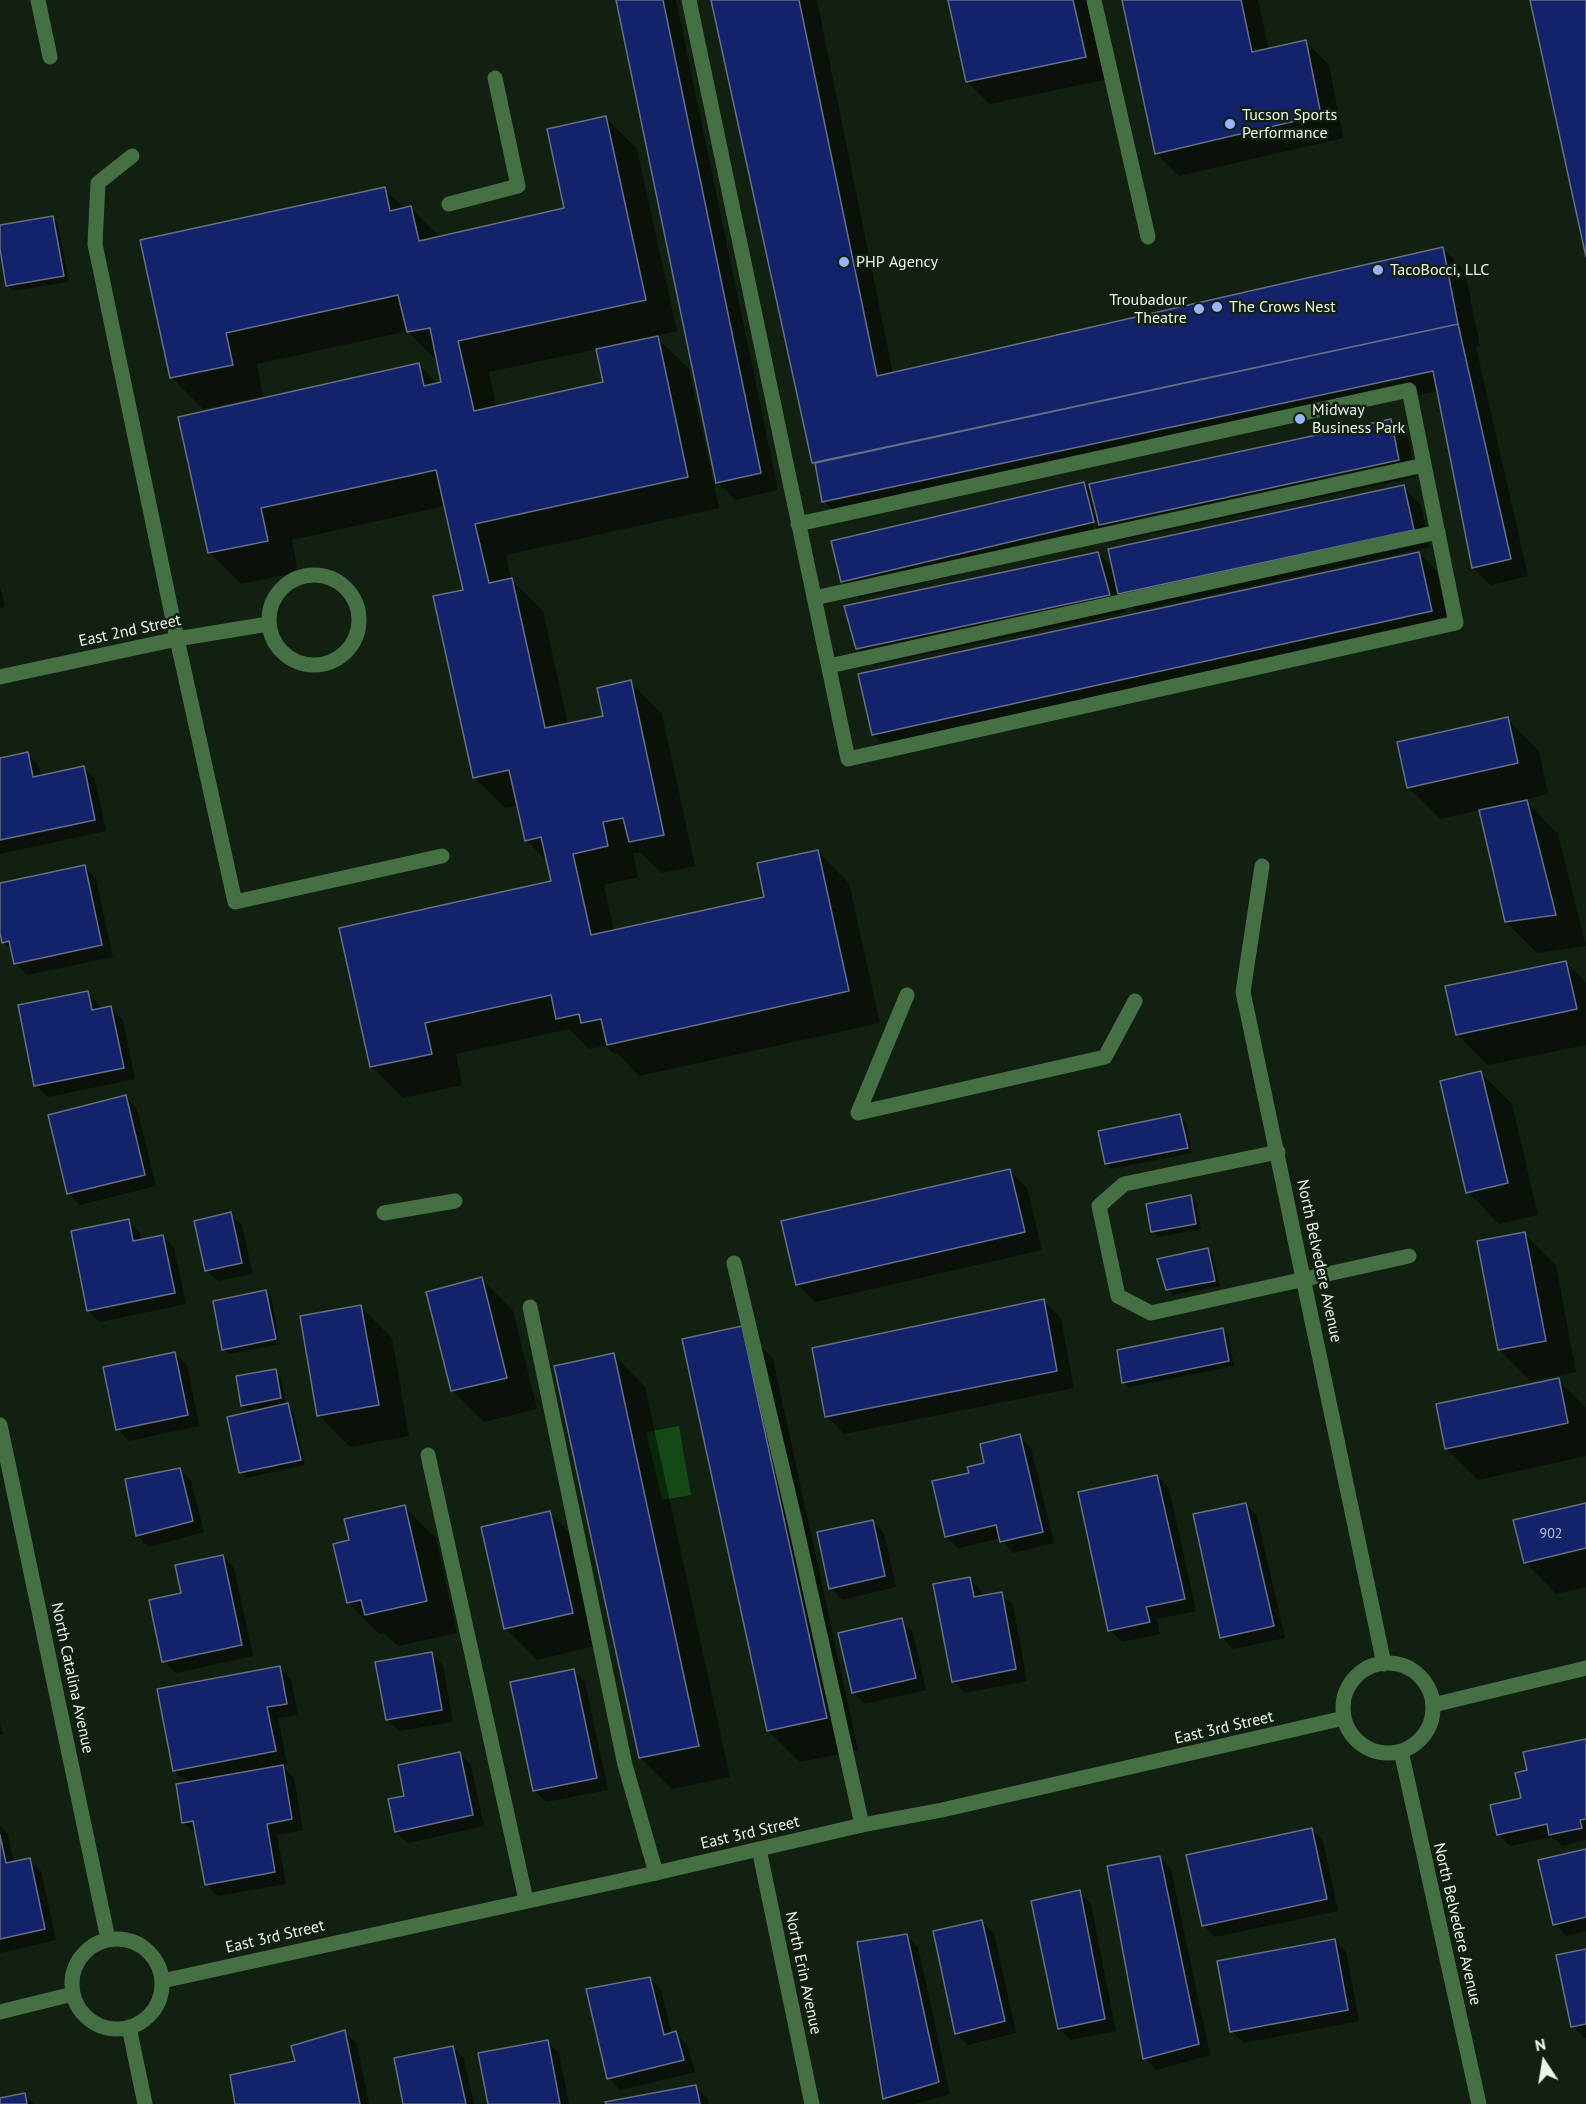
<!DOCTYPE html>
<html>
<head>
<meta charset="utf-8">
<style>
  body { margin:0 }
  #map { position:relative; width:1586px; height:2104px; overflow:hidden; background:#112010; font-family:"PT Sans",sans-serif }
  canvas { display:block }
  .north { position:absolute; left:1514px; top:2032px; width:60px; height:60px; -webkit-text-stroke:4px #112010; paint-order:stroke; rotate:348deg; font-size:16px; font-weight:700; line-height:24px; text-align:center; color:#edf7ec }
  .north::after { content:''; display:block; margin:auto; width:21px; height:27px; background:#edf7ec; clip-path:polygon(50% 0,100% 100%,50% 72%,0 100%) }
</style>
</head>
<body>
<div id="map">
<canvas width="1586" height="2104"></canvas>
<div class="north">N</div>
</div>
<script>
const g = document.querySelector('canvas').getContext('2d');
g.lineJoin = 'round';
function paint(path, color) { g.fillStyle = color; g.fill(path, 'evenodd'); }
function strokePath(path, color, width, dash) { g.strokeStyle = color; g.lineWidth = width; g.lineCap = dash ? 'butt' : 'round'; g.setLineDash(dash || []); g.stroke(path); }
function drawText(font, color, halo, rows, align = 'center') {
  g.font = font + ' "PT Sans",sans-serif'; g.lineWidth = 5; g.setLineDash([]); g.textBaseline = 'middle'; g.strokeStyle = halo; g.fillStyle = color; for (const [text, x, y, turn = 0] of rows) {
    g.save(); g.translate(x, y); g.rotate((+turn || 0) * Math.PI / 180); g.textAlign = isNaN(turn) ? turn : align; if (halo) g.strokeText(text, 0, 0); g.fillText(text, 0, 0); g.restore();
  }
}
paint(new Path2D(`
  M679,1426L691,1495L662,1500L646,1432Z`), '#124914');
paint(new Path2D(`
  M617,0H676L778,490L735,500L718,482Z
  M712,0H817L893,374L1443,249L1465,271L1480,346L1476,347L1528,576L1491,585L1473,568L1438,391L841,519L824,501L817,466L813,462Z
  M950,0H1090L1108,79L990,104L967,82Z
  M1123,0H1258L1269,50L1306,42L1329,65L1343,138L1179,176L1156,153Z
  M605,117L637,149L677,331L655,336L689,369L719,508L506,555L511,580L543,611L568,725L605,717L630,682L662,714L695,866L662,873L640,852L633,853L638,877L604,885L614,931L766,898L818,852L849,883L880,1023L639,1076L617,1053L614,1054L606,1046L589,1049L569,1029L456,1054L462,1085L403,1098L371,1066L552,882L548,862L526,840L518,806L505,808L474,777L464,591L445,506L292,540L298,572L241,584L210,553L419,365L438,384L443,383L439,363L408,331L257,364L263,396L203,409L172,378L384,189L405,209L411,208L440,237L566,209ZM597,349L604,383L496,407L489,372Z
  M52,217L58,223L69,282L13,291L8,286L0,240V226Z
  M1390,421L1408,438L1416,477L1118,541L1109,532L1110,539L859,598L842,581L1083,483L1093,493ZM1087,502H1090L1097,529L1094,530Z
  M1403,487L1421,505L1430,547L1137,611L1122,597L1126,612L875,665L857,648L1098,553L1114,569Z
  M1419,553L1437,571L1449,628L891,751L873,734Z
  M0,586L5,607L0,608Z
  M1507,719L1539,751L1548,794L1519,801V804L1527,802L1558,834L1586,946L1537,953L1506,922L1480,810L1440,819L1408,787Z
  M27,754L39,766L41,776L84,767L95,779L106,831L0,854V759Z
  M85,867L96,879L113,957L27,975L15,963L13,952L3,942L0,926V885Z
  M1566,962L1586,983V1045L1488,1065L1457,1034Z
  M87,992L99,1004L100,1010L111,1008L123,1020L135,1079L48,1097L36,1086Z
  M1481,1073L1512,1104L1538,1215L1499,1224L1468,1192Z
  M126,1097L137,1109L156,1186L80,1205L68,1193Z
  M1180,1116L1186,1122L1192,1153L1111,1169L1106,1164Z
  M1010,1171L1027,1188L1042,1250L815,1302L797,1284Z
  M1190,1197L1196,1202L1201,1229L1158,1237L1153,1231Z
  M231,1214L242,1226L253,1274L218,1281L206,1270Z
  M128,1221L140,1233L142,1241L163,1236L174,1248L186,1304L100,1322L88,1310Z
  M1524,1234L1556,1265L1576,1372L1531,1381L1499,1350Z
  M1207,1250L1213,1255L1220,1286L1173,1295L1168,1290Z
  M482,1279L513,1311L537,1409L484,1422L452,1390Z
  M265,1291L271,1297L280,1344L229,1354L224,1349Z
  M1044,1301L1061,1319L1074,1388L844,1434L827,1416Z
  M361,1307L392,1338L409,1436L350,1447L319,1415Z
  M742,1328L773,1359L858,1750L800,1762L768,1731Z
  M1222,1330L1228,1335L1234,1366L1129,1387L1123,1382Z
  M175,1353L187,1365L199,1426L129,1441L118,1429Z
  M614,1355L645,1387L730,1777L672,1789L641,1758Z
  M275,1371L281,1376L286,1405L293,1410L305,1465L246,1478L241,1472L256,1412V1409L248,1410L243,1405Z
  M1558,1380L1586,1408V1456L1478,1480L1447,1449Z
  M1019,1436L1031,1448L1054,1543L1013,1553L1001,1538L958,1548L947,1537L971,1474Z
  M179,1469L191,1481L204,1532L149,1547L137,1535Z
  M1157,1476L1169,1488L1196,1611L1157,1619L1160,1634L1122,1642L1110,1630Z
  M1246,1504L1257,1516L1285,1638L1233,1649L1222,1637Z
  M1586,1504V1587L1556,1594L1525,1562Z
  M404,1507L436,1538L457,1633L398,1646L384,1633L379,1634L348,1602L351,1541Z
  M550,1513L581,1545L603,1644L537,1660L505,1628Z
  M872,1521L884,1533L896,1587L842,1600L831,1588Z
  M223,1556L234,1568L253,1656L176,1673L164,1661L183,1595Z
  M970,1579L981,1591L982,1597L1001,1594L1013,1605L1027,1681L965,1693L953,1681Z
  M901,1620L913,1632L926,1690L865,1704L853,1692Z
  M431,1653L443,1665L453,1722L399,1731L387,1719Z
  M279,1667L291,1679L298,1715L278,1718L287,1763L280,1764L294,1778L303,1830L277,1835L286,1884L218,1896L206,1884L197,1834L184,1823L187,1783L174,1770Z
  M574,1671L585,1682L608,1790L546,1802L534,1790Z
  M0,1722L3,1734L0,1735Z
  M1586,1740V1840L1562,1846L1553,1837L1510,1846L1498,1834L1522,1799L1529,1772Z
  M459,1753L471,1765L484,1826L408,1843L396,1832Z
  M0,1826L8,1834L14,1863L29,1860L41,1871L56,1940L0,1953Z
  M1312,1829L1323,1841L1338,1911L1215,1937L1203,1925Z
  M1586,1851V1931L1566,1936L1555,1924Z
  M1159,1857L1171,1869L1210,2055L1156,2070L1145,2058Z
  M1079,1892L1091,1904L1116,2031L1071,2040L1059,2028Z
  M982,1922L994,1933L1016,2033L968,2045L956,2033Z
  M906,1935L918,1947L950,2094L915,2104H890L884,2098Z
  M1335,1940L1346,1952L1359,2021L1244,2043L1232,2031Z
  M1586,1950V2038H1584L1573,2026Z
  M650,1978L661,1990L672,2034L675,2033L687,2045L695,2072L620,2090L609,2078Z
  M345,2032L357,2044L369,2104H236L296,2062Z
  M547,2042L559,2053L569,2104H489Z
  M453,2047L464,2059L474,2104H405Z
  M696,2087L708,2099L709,2104H607Z
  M24,2094L34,2104H0V2099Z`), '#0007');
const building = new Path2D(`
  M616,0H663L761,473L716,483Z
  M711,0H799L877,376L1443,247L1458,324L812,463Z
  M948,0H1073L1086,57L966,82Z
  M1122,0H1241L1252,52L1306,40L1321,115L1155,154Z
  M1530,0H1586V257Z
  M606,116L646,300L458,341L474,411L603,382L596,349L658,336L688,477L475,524L489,583L512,578L545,728L603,716L597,688L631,680L664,835L629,842L623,818L603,822L608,846L573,854L591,935L764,897L757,863L818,850L849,991L607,1045L601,1019L581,1023L579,1014L556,1019L551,995L425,1023L432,1054L370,1067L339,928L551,881L541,837L525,841L509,770L473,778L433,596L463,590L436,470L261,508L268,541L208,553L178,417L419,363L424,386L441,382L430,328L407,332L398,295L226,333L233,365L170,378L140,240L385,187L390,211L411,206L419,241L564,208L547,129Z
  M53,216L64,276L6,286L0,249V225Z
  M1458,324L1511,559L1472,568L1433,371L822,502L815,463Z
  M1391,419L1399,460L1099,525L1089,484Z
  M1084,482L1094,522L841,582L831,541Z
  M1404,485L1414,530L1118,594L1108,549Z
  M1098,552L1110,595L856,649L844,606Z
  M1419,552L1432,611L872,735L858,674Z
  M1508,717L1518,763L1407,788L1397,742Z
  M28,752L33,777L84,766L95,820L0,840V758Z
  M1527,800L1556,915L1505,922L1479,810Z
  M85,865L102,945L14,964L9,941L2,943L0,933V883Z
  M1566,961L1577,1009L1456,1035L1445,986Z
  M88,991L92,1010L111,1006L124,1068L34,1086L18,1005Z
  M1481,1071L1508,1183L1466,1193L1440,1081Z
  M126,1095L145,1175L67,1194L48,1115Z
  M1180,1114L1188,1148L1105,1164L1098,1131Z
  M1010,1169L1025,1232L796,1285L781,1221Z
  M1191,1195L1196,1224L1151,1232L1146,1204Z
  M231,1212L242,1263L205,1271L194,1221Z
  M129,1219L133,1241L163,1235L175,1293L87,1311L71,1231Z
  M1525,1232L1546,1341L1498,1350L1477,1241Z
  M1208,1248L1215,1281L1166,1290L1157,1259Z
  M482,1277L507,1378L451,1391L426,1292Z
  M266,1290L276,1339L222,1350L213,1301Z
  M1044,1299L1057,1371L825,1417L812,1348Z
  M361,1305L379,1405L317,1416L300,1316Z
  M742,1326L827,1718L767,1731L682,1339Z
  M1223,1328L1229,1361L1122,1383L1117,1350Z
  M175,1352L188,1415L116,1430L103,1367Z
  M614,1353L699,1746L639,1758L554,1366Z
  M276,1369L281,1398L241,1406L236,1376Z
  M1559,1378L1568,1423L1445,1449L1436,1404Z
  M288,1403L301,1460L239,1473L227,1417Z
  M1020,1434L1043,1532L1000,1542L996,1525L945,1537L932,1481L969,1473L967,1467L984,1463L980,1444Z
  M180,1468L193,1521L136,1536L125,1479Z
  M1157,1475L1185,1599L1146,1607L1150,1622L1108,1631L1078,1492Z
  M1246,1503L1274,1626L1220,1638L1193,1514Z
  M1586,1503V1548L1524,1563L1513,1520Z
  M405,1505L427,1601L365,1615L361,1600L347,1603L333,1544L349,1540L344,1519Z
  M550,1511L573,1613L504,1629L481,1527Z
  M873,1520L885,1576L829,1589L817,1532Z
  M223,1555L242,1645L162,1662L149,1600L181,1593L175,1565Z
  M970,1577L974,1597L1002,1592L1016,1669L952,1682L933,1584Z
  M902,1618L916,1678L852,1693L838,1633Z
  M432,1652L442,1710L386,1720L375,1662Z
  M280,1666L287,1704L267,1707L276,1751L173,1771L157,1689Z
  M574,1669L597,1778L533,1791L510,1682Z
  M1586,1739V1819L1580,1820L1582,1828L1549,1835L1547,1824L1497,1835L1490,1805L1521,1798L1515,1773L1527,1770L1523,1752Z
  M460,1752L473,1815L395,1832L388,1799L404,1796L398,1765Z
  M283,1765L292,1819L267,1824L275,1872L205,1885L193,1821L182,1823L176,1784Z
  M1312,1828L1327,1899L1202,1926L1186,1855Z
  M0,1835L6,1863L30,1858L45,1929L0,1939Z
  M1586,1849V1917L1553,1925L1538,1860Z
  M1160,1856L1199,2044L1143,2059L1107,1866Z
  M1080,1890L1105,2019L1058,2029L1031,1901Z
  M982,1920L1005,2021L955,2034L933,1931Z
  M907,1934L939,2082L883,2099L857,1942Z
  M1335,1939L1348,2010L1230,2032L1217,1961Z
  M1586,1949V2024L1571,2027L1556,1955Z
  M650,1977L664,2035L676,2031L684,2060L607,2079L586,1989Z
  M345,2030L360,2104H235L230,2075L295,2061L291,2046Z
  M548,2040L560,2104H488L478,2053Z
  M453,2046L466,2104H403L394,2058Z
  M696,2085L700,2104H606L605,2102Z
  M25,2093L27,2104H0V2098Z`);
paint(building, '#12236b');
strokePath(building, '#656e84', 1.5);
strokePath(new Path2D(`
  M38,0L50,57
  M689,0L848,759L1456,623L1409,390L798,524
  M1094,0L1148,237
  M132,156L98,183L95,244L177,639L235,902L442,856
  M449,204L518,186L495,78
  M814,598L1424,465
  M829,666L1438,532
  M907,995L858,1113L1105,1057L1135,1001
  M1278,1152L1124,1184L1099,1206L1118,1296L1151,1313L1409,1256
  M384,1213L455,1201
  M734,1263L795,1522L862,1825
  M530,1307L625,1765L656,1873
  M428,1455L526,1900`), '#457043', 15);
strokePath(new Path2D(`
  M269 620a45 45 0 1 1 90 0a45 45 0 1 1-90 0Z
  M0,677L177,639L268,624
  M1262,866L1243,992L1384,1664
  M0,1425L108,1939
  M1343 1708a45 45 0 1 1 90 0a45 45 0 1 1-90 0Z
  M1433,1705L1586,1668
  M1401,1751L1479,2104
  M759,1849L812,2104
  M72 1984a45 45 0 1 1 90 0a45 45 0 1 1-90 0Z
  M162,1981L656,1873L862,1825L942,1810L1344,1718
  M0,2012L73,1994
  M129,2027L145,2104`), '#457043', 15);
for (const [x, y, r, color] of [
  [1230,124,6,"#99b5fd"],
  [844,262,6,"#99b5fd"],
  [1378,270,6,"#99b5fd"],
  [1217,307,6,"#99b5fd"],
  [1199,309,6,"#99b5fd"],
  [1300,419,6,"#99b5fd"]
]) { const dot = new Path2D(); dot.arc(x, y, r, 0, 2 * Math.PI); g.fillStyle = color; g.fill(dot); strokePath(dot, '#112010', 2); }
drawText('14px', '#b6c2cc', null, [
  ["902",1551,1534]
]);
drawText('16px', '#edf7ec', '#112010', [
  ["Tucson Sports",1242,115],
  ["Performance",1242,133],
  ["PHP Agency",856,262],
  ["TacoBocci, LLC",1390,270],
  ["Troubadour",1187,300,"right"],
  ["Theatre",1187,318,"right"],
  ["The Crows Nest",1229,307],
  ["Midway",1312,410],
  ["Business Park",1312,428]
], 'left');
drawText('16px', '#edf7ec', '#112010', [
  ["East 2nd Street",130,631,-12],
  ["North Belvedere Avenue",1319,1261,78],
  ["North Catalina Avenue",72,1678,78],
  ["East 3rd Street",1224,1728,-13],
  ["East 3rd Street",750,1833,-13],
  ["North Belvedere Avenue",1457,1924,77],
  ["East 3rd Street",275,1937,-13],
  ["North Erin Avenue",803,1973,78]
]);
</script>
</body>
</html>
